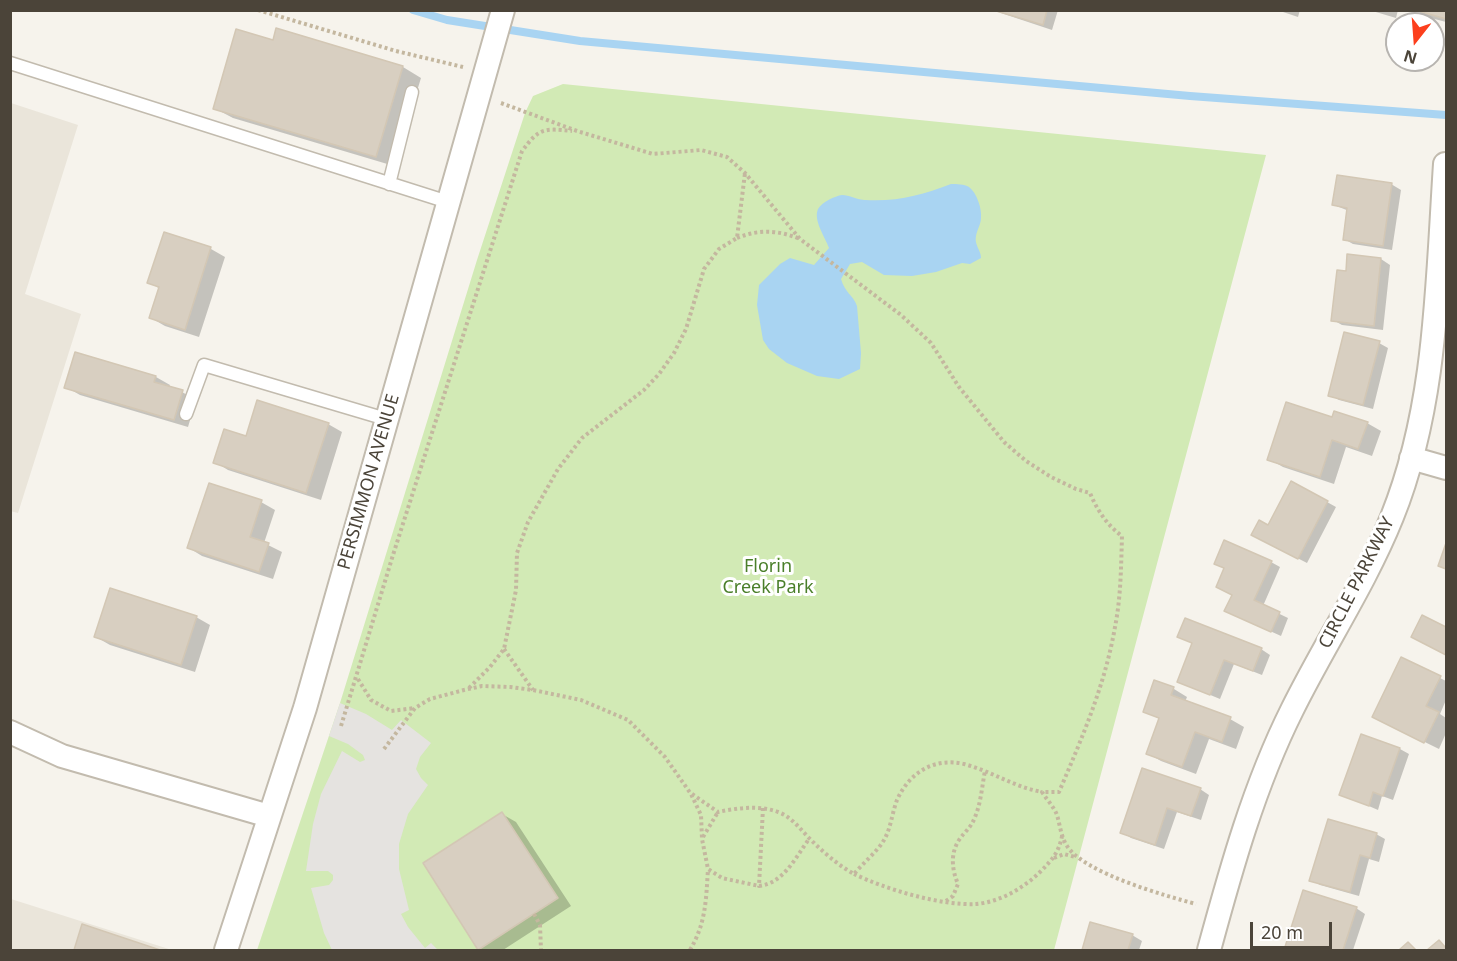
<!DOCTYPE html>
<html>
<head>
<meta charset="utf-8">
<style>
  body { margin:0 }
  #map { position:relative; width:1457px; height:961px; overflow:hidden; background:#f6f3ec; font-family:"Noto Sans",sans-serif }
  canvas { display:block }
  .frame { position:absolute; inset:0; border:12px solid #4b4439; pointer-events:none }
  .north { position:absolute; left:1385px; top:12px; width:60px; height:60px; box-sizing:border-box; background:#fff; border:2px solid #b7b4b0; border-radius:50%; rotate:197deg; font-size:16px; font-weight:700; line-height:24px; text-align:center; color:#4b4439 }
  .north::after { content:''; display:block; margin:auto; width:21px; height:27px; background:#fc3f1d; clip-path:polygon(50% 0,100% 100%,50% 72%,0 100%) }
  .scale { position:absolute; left:1250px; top:922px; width:82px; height:27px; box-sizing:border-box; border:3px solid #4b4439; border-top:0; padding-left:8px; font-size:18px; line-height:21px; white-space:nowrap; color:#4b4439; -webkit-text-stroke:4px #fff; paint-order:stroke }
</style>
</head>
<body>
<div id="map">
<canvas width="1457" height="961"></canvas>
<div class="frame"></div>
<div class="north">N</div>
<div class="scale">20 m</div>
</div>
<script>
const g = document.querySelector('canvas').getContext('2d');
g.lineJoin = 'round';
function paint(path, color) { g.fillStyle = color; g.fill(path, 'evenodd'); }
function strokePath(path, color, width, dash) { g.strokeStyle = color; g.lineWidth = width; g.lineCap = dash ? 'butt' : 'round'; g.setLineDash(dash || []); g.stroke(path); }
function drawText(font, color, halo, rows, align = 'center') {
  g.font = font + ' "Noto Sans",sans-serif'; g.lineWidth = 6; g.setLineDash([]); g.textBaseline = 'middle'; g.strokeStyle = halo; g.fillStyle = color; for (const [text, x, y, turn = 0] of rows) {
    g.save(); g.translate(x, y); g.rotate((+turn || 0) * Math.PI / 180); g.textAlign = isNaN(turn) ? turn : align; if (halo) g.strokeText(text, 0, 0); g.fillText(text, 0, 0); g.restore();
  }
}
paint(new Path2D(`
  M11,103L78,125L25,294L81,314L18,513L10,511Z
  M11,899L172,950H11Z`), '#eae5da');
paint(new Path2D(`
  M563,84L1266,155L1054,950H257L340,703L477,260L525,113L533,96Z`), '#d2eab5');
paint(new Path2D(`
  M340,703L366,714L392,730L401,720L431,743L420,757L416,769L421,778L428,785L408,814L399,844V869L409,910L401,914L408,927L425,948L431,943L438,950H332L324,933L311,888L329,885L333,880V875L328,871H306L313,824L321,794L342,751L360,762L365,760L363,755L348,744L329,736Z`), '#e5e3e0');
paint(new Path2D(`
  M951,184C957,184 964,184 969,187C977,193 982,209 981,218C981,224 977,230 976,236C974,245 981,250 981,258L970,264L962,263L936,272L912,276L884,275L862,262L850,264L841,279C845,293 853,295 857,306L861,353L860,369L839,379L817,376L787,363L769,349L763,340L757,305L759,285L780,264L790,258L814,265L829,248C825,237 813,220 818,209C822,202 835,196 842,195C849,195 858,200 865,200C897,202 922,195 951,184Z`), '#a9d4f2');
paint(new Path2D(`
  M992,10H1058L1052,30Z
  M1277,10H1300L1298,17Z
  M1369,10H1398L1396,18Z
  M1416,10H1446V22L1427,17Z
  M274,42L403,67L421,78L394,166L233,118L214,108Z
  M1391,184L1401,190L1392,250L1353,244L1344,239L1349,211L1334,205Z
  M165,234L211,249L225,257L199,337L165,326L151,318L160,289L149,282Z
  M1349,255L1381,259L1390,265L1383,330L1342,325L1333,320L1347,273Z
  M1379,343L1388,348L1373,409L1339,400L1330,395Z
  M76,354L156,377L170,385L169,388L182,392L196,400L188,427L80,395L66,387Z
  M1333,419L1367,423L1381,431L1372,456L1346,447L1334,484L1283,467L1269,459Z
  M328,424L342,432L321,500L228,470L215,462L247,438Z
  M261,502L275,510L264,543L282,552L273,579L202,556L189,548Z
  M1327,502L1336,507L1307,563L1262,540Z
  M1271,562L1280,567L1263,606L1288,618L1281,636L1226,611L1233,595Z
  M196,617L210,625L195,672L110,645L96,637Z
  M1179,637L1261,649L1270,655L1262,675L1234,664L1220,699L1179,682L1194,644Z
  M1440,678L1446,681V700L1440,714L1446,718V733L1439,749L1388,724Z
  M1155,682L1174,689L1187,697L1185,702L1230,719L1244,727L1236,749L1209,739L1196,774L1161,761L1147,753L1160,719L1144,711Z
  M1362,736L1400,749L1409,754L1393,800L1382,796L1378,810L1341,794Z
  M1200,789L1209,795L1201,820L1177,812L1164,849L1131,838L1122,832Z
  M502,814L516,822L571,906L503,950H481L425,864Z
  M1376,834L1385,839L1379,862L1369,859L1359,896L1320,885L1311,880Z
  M1304,892L1356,908L1365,914L1353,950H1286Z
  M1091,923L1132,935L1142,941L1139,950H1083Z
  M83,926L156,950H75Z`), '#0003');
strokePath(new Path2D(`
  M413,10L447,20L580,41L1190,96L1446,115`), '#a9d4f2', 8);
const building = new Path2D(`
  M993,10H1047L1043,25Z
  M1415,10H1446V19Z
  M276,28L403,66L376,157L213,109L236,29L273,40Z
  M1337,175L1392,183L1383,246L1343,240L1347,208L1332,205Z
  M164,232L211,247L185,330L149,318L159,287L147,283Z
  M1347,254L1381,258L1374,326L1331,321L1337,270L1346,271Z
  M1344,332L1380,341L1363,405L1328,396Z
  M75,352L156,376L154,382L183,390L174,420L64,388Z
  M257,400L329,423L306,493L213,463L224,429L246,436Z
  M1286,402L1332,417L1334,411L1368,422L1358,449L1332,440L1320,477L1267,460Z
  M1291,481L1328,501L1298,559L1251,535L1259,520L1268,525Z
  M209,483L262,500L250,537L269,543L259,572L187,548Z
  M1224,540L1272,561L1254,600L1280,612L1271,632L1224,611L1232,595L1216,587L1224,568L1214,564Z
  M1446,543V569L1438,566Z
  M110,588L197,616L181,665L94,637Z
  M1422,615L1446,627V655L1411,637Z
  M1185,618L1262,648L1253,671L1224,660L1210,695L1177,682L1192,643L1177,637Z
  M1401,657L1441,676L1426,706L1439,712L1424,743L1372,717Z
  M1154,680L1174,687L1171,695L1231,717L1222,742L1195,732L1182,767L1146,754L1159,718L1143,712Z
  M1361,734L1400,748L1383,796L1373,792L1369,806L1339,795Z
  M1142,768L1201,788L1191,816L1167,808L1155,845L1120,833Z
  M502,812L558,898L478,950L423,863Z
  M1328,819L1377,833L1370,858L1360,855L1350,892L1309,881Z
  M1303,890L1357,907L1343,950H1329L1320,948L1319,950H1284Z
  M1090,922L1133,934L1128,950H1082Z
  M82,924L160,950H74Z
  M1439,940L1446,948V950H1427Z
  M1408,942L1416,950H1399Z`);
paint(building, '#d8cfc1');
strokePath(building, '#d3c7b4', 1.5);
const service = new Path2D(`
  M10,63L448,202
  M389,184L412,92
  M186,414L204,365L386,419`);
const minor = new Path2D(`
  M1411,458L1446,468
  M10,732L62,756L269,816
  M226,950L305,708L503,10
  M1209,950C1231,869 1254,786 1292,710C1324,645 1365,584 1392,517C1437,405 1437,283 1445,164`);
strokePath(service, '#c2bbae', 15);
strokePath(minor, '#c2bbae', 26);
strokePath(new Path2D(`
  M258,10L396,51L463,67
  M501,103L577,131L653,154L701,150L727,157L745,173L800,239L901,315L931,343L959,387L1004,442L1026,461L1051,477L1076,489L1090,493C1097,510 1107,525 1122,536C1121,566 1121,597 1115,627C1105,685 1082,738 1059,792H1042C1047,800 1054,807 1057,815C1060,825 1061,837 1067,846C1084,873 1166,896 1196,904
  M737,238C759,229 778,230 800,239
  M504,649L533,690
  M358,679L371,700L391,711L415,708
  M469,688L490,667L504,649L516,590L517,553L528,522L558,469L582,438L644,390L659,374L674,353L686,329L704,269L719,249L737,238L745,173
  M341,726L393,555L522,151C539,128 544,128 572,131
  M384,749L415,708L430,699L464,690L482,686L510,687L533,690L581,700L628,720L665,757L691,794L701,815L702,839L708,869L722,878L759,886
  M692,794L718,812C737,808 759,805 778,812C792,817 800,829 810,839C823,852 838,865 854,874C863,863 877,852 884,840C891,828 892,813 897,800C909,773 934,757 964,764C991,771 1014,787 1042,792
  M763,808L759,886C784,883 795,858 809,839
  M703,837L718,812
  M1054,858L1064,854L1075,857
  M854,874C885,889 941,906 976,904C1000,902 1024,888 1041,871C1052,860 1059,852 1062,836
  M946,901L953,896L958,884C952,870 950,854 959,840C965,831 971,828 975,817C981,803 982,786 985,771
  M534,914L540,925L541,950
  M690,950C706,923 706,900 708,869`), '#c4b79f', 4, [3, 3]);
strokePath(service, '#fff', 12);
strokePath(minor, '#fff', 22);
drawText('18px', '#4b4439', '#fff', [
  ["PERSIMMON AVENUE",369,482,-74],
  ["CIRCLE PARKWAY",1357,583,-63]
]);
drawText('18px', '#4a7f2a', '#fff', [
  ["Florin",768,567],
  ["Creek Park",768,588]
]);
</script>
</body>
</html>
